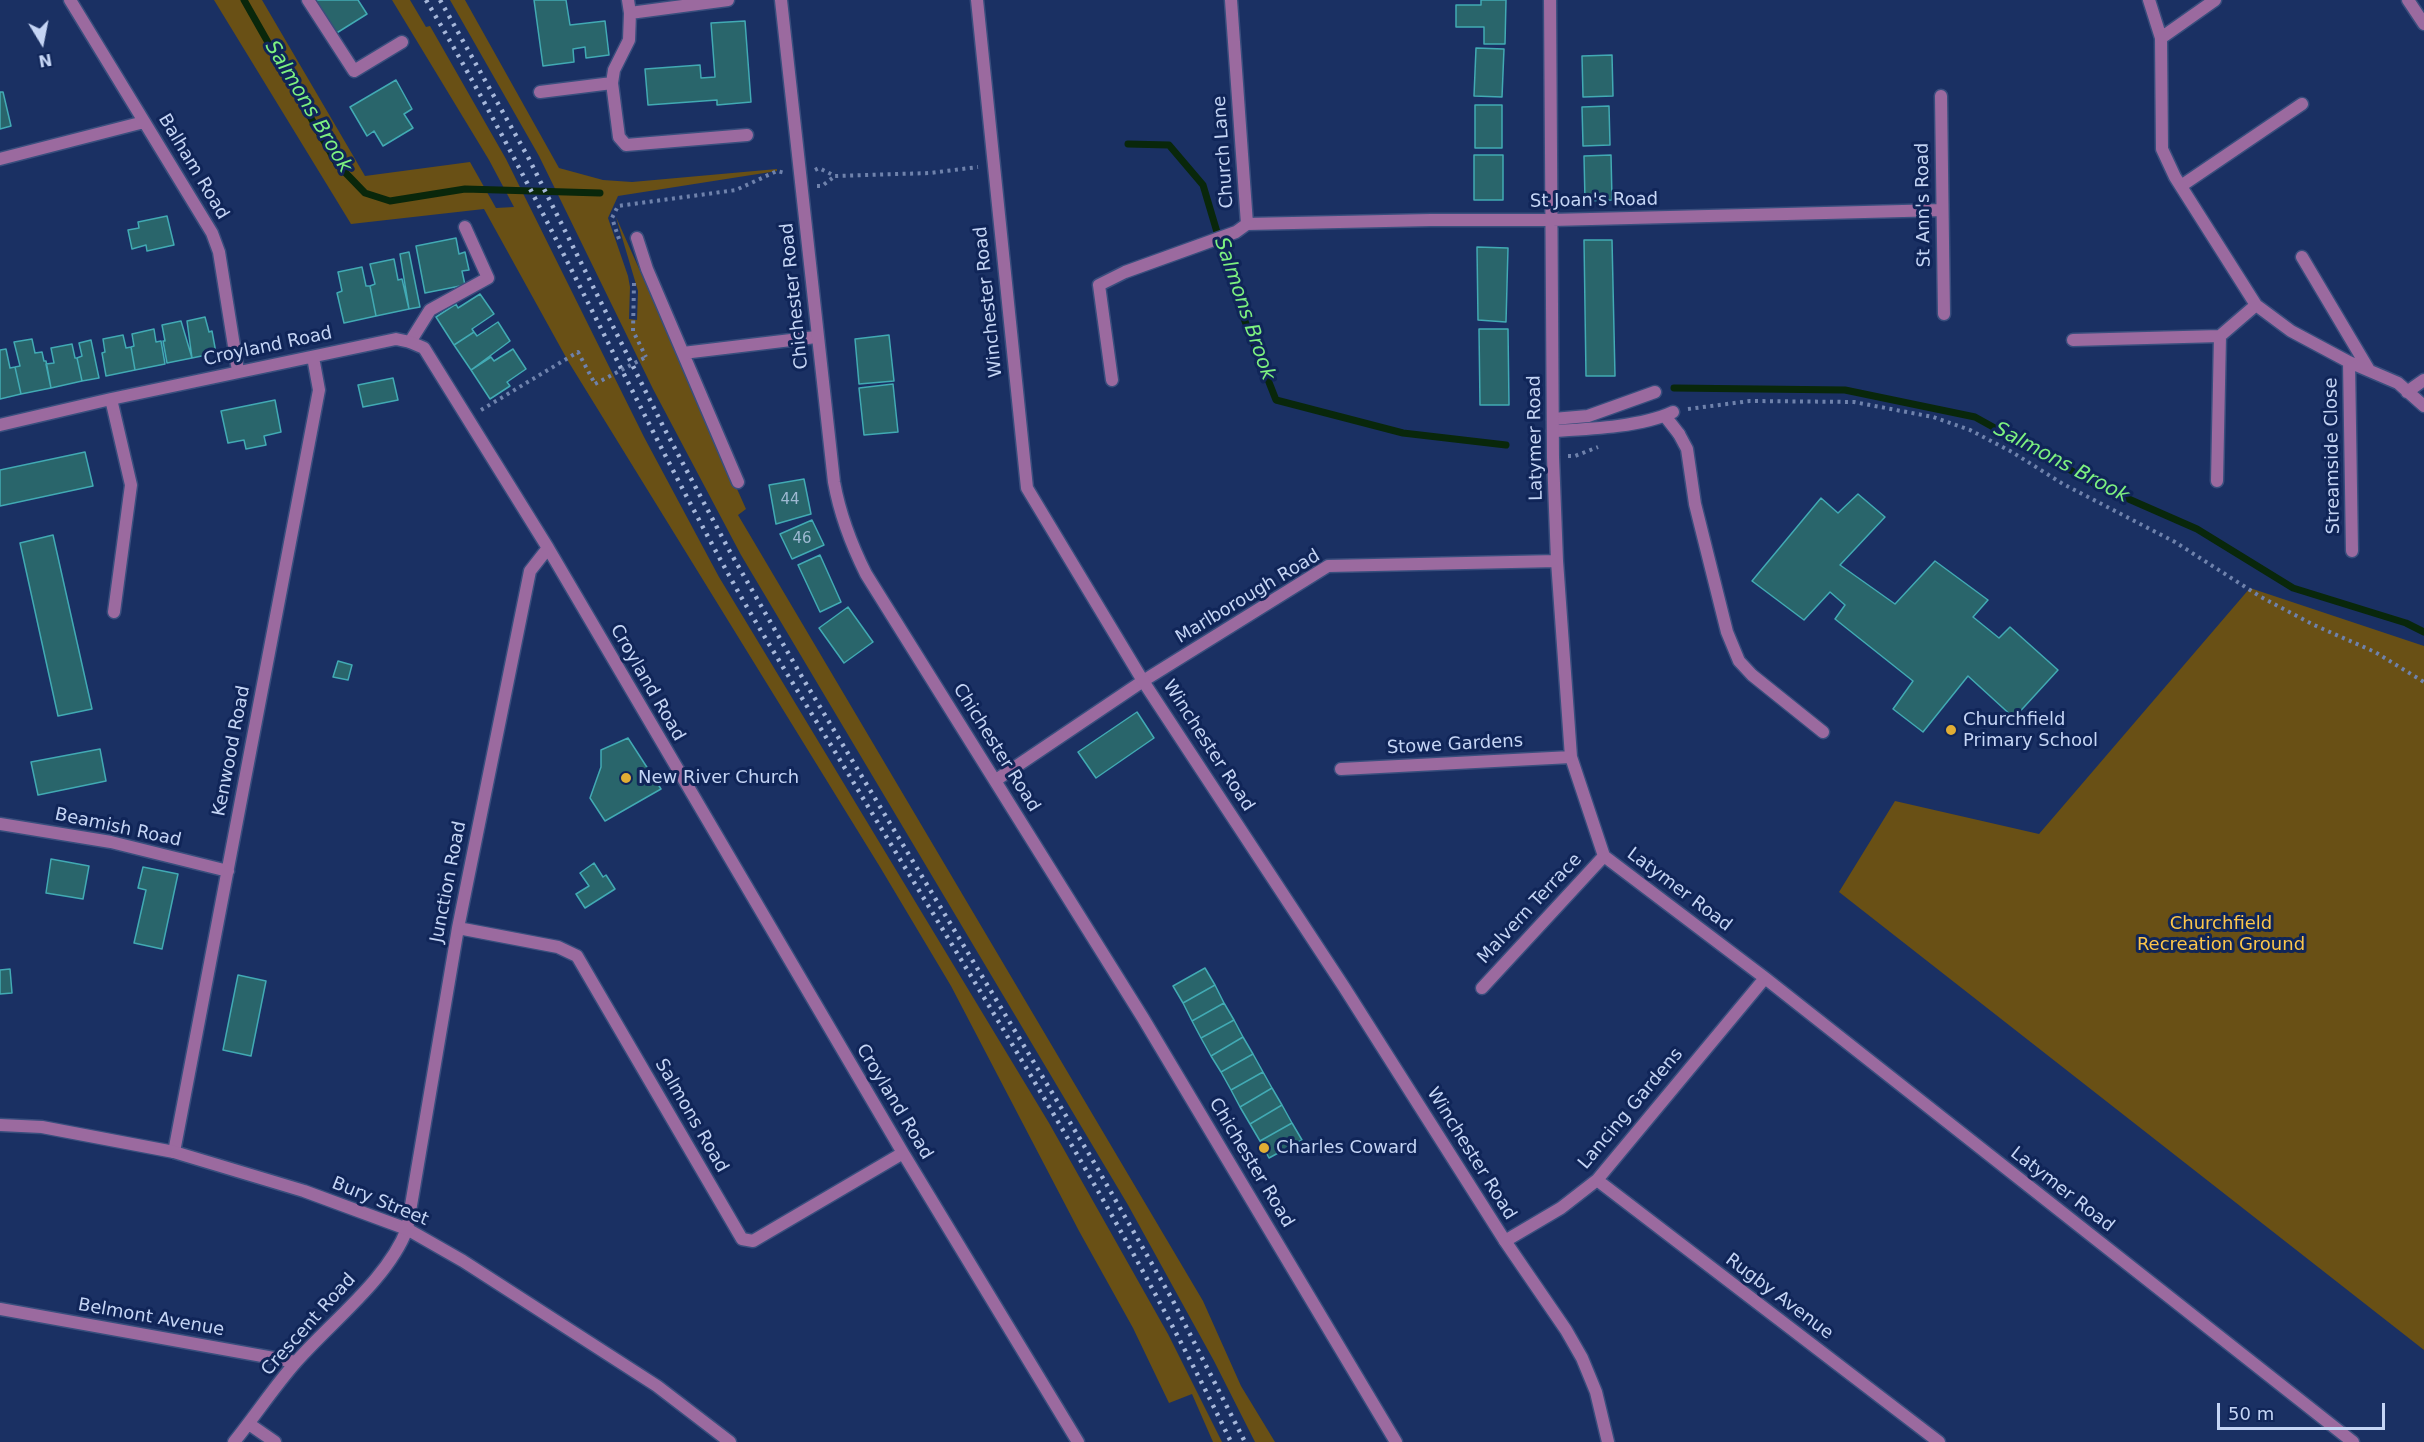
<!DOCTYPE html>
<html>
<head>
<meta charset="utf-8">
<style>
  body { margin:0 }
  #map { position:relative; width:2424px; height:1442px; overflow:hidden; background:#1a3063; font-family:"DejaVu Sans",sans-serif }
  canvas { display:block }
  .north { position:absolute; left:12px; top:12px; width:60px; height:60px; -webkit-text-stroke:4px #102558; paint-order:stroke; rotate:170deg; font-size:16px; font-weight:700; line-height:24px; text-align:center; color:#c5d5f5 }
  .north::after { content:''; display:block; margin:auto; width:21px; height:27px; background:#c5d5f5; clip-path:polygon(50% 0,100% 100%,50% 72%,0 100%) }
  .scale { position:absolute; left:2217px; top:1403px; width:168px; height:27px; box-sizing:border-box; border:3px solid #c5d5f5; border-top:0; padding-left:8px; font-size:18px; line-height:21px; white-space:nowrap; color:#c5d5f5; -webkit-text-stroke:4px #102558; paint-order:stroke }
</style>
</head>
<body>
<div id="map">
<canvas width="2424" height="1442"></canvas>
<div class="north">N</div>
<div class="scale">50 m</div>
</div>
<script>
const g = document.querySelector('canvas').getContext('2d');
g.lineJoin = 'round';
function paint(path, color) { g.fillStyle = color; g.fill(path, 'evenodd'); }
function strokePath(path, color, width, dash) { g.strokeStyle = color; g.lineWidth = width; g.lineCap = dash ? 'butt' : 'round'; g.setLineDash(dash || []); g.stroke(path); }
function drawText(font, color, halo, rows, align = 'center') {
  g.font = font + ' "DejaVu Sans",sans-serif'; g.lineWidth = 6; g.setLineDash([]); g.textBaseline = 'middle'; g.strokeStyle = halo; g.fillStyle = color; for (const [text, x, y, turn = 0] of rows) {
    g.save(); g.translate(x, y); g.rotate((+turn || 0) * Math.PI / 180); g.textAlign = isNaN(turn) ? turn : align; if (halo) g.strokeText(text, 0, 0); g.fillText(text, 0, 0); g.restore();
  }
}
paint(new Path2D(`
  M214,0H262L365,176L470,162L496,208L514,207L489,160L392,0H410L426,27L430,26L506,159L644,437L719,577L1049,1123L1168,1334L1222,1442H1213L1192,1394L1169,1403L1133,1328L1079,1231L951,986L880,867L568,361L484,209L351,224Z
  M450,0H465L559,168L603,180L632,182L777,169V171L618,196L608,218L628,276L630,287L629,319L637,320L638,291L616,217L746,509L738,515L1203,1301L1241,1386L1275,1442H1255L1214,1361L1128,1205L741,555L653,389L539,156Z
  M2250,588L2424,646V1350L1839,892L1895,801L2039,834Z`), '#695015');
strokePath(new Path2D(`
  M244,0L337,164L365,193L390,201L465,189L600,193
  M1128,144L1169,145L1203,185L1239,306L1276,400L1403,433L1506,445
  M1674,388L1845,390L1975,417L2099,486L2197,529L2293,588L2406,623L2424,632`), '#09270b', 7);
const building = new Path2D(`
  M314,0H358L367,14L335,34Z
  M534,0H566L570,25L605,21L609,55L586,58L585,47L573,49L574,62L543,66Z
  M1481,0H1506L1505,44H1484V27H1456V5H1481Z
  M745,21L751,102L717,105V100L648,105L645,69L700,65L701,78L715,77L711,23Z
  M1476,48L1504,49L1502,97L1474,96Z
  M1612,55L1613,96L1583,97L1582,56Z
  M396,80L412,109L404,114L413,128L383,146L374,131L367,136L350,107Z
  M0,92H3L11,126L0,129Z
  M1475,105H1502V148H1475Z
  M1609,106L1610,145L1583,146L1582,107Z
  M1474,155H1503V200H1474Z
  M1611,155L1612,200L1585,201L1584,156Z
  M167,216L174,245L147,251L146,245L132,249L128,230L139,228L138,222Z
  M456,238L459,254L465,252L469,270L462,271L465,285L425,293L416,246Z
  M1584,240H1612L1615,376H1586Z
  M1477,247L1508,248L1506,322L1478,320Z
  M409,252L420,307L409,309L400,254Z
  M394,259L398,280L402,279L409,309L376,316L370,286L375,284L370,264Z
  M362,267L366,286H370L376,316L344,323L337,293L342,291L338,272Z
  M480,294L494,314L472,329L474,332L454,345L436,317L456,304L458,308Z
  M205,317L209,332L212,331L216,353L192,358L187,321Z
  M181,321L192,358L167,363L163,341H165L162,325Z
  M498,322L510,341L471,370L454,345L474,332L477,336Z
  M154,329L156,342L161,341L165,364L135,370L131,347L134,346L132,334Z
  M1479,329H1508L1509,405H1480Z
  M123,335L126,348L131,347L135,370L106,376L102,353L105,352L103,339Z
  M889,335L894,381L859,384L855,339Z
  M32,339L35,353L42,352L44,361H46L51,388L21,394L15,367L20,366L14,342Z
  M91,340L99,378L82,381L77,358L82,356L79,343Z
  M72,344L75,358H77L82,381L51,388L46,364L54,363L51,348Z
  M6,349L10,368L15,367L21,394L0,399V350Z
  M513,349L526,369L507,382L510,386L490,399L471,370L491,357L494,361Z
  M393,378L398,400L363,407L358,385Z
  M893,384L898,432L864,435L859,388Z
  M275,400L281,432L264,436L266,445L246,449L244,440L228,443L221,411Z
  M85,452L93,486L0,506V470Z
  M804,479L811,514L776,524L769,485Z
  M1858,494L1885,517L1840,565L1895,604L1935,561L1988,600L1973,617L1999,638L2010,627L2058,670L2014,718L1968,676L1923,732L1893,709L1913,681L1835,619L1845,605L1830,592L1804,620L1752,581L1821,498L1838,513Z
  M812,520L824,545L792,559L780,534Z
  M53,535L92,709L58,716L20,543Z
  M820,555L841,602L820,612L798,565Z
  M848,607L873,642L844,663L819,628Z
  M338,661L352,665L348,680L333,677Z
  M1137,712L1154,738L1096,778L1078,752Z
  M628,738L661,789L605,821L590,798L601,767V750Z
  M100,749L106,781L38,795L31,762Z
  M51,859L89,866L83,899L46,893Z
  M594,863L603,877L606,875L615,889L585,908L576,894L589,886L580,873Z
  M143,867L178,874L162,949L134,943L146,890L138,888Z
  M1205,968L1215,985L1183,1003L1173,986Z
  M10,969L12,993L0,994V970Z
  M238,975L266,981L251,1056L223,1050Z
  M1215,985L1224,1003L1192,1021L1183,1003Z
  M1224,1003L1234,1020L1201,1038L1192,1021Z
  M1234,1020L1243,1037L1211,1056L1201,1038Z
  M1243,1037L1253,1054L1221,1072L1211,1056Z
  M1253,1054L1263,1072L1231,1090L1221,1072Z
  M1263,1072L1272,1088L1240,1107L1231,1090Z
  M1272,1088L1282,1105L1250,1124L1240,1107Z
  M1282,1105L1292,1123L1260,1141L1250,1124Z
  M1292,1123L1302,1140L1269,1158L1260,1141Z`);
paint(building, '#29656b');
strokePath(building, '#42aab4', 1.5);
const service = new Path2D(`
  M628,0L630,13L728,0
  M630,13L629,40L614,70L612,83L619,137L626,145L747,135
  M540,92L612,83
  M637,238L647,269L738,482
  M410,342L430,310L488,278L465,227
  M683,353L816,337
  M1553,419L1588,416L1655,392
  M1679,434L1687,449L1695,504L1727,632L1739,661L1752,675L1823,732`);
const pedestrian = new Path2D(`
  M1665,416L1679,434
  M1553,431C1589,429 1641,427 1673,412`);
const minor = new Path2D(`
  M70,0L212,233L219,252L238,371
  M308,0L354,71L402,42
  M781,0L834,482C840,515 851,544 866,574L1143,1018L1396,1442
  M1550,0L1553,457L1557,561L1571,757L1604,856L1765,978L2353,1442
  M2149,0L2161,38L2162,149L2175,177L2256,305L2291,331L2349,362L2398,383L2424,406
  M2408,0L2424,24
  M2161,38L2215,0
  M1941,96L1944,314
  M0,159L144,122
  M2181,186L2302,104
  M1247,224L1431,220H1552L1942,210
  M2302,257L2369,370
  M2073,340L2220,336L2256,305
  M2349,362L2352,551
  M1112,380L1099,285L1125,272L1236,232L1247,224L1231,0
  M2407,392L2424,380
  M111,399L131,485L114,612
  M0,425L111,399L396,339L410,342L424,348L548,548L903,1153L1078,1442
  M2217,481L2220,336
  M1341,769L1571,757
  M996,780L1143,681L1328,566L1557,561
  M0,824L111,842L228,871
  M458,928L558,947L577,956L742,1239L753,1241L903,1153
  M1482,988L1604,856
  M174,1152L319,390L313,357
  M1597,1180L1939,1442
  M1505,1241L1561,1208L1597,1180L1765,978
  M0,1309L296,1362
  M249,1424L275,1442
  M234,1442C255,1416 274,1387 296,1362C331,1322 388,1279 407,1229L458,928L530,571L548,548`);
const tertiary = new Path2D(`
  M977,0L1027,488L1143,681L1344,987L1505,1241L1566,1330L1582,1358L1596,1392L1608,1442
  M0,1125L42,1127L174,1152L304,1191L407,1229L463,1261L657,1386L730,1442`);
strokePath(service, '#394e7d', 15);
strokePath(pedestrian, '#394e7d', 15);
strokePath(minor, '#394e7d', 15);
strokePath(tertiary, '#394e7d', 15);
strokePath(new Path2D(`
  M815,170L819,168L835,176L930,173L978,167
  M817,186H822L835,176
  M619,239L612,218L618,206L736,190L777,171L785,173
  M634,283L633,331L646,357
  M1688,409L1750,401L1854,402L1933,417L1970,430L2012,452L2063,484L2175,542L2261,597L2314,625L2375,652L2424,682
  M481,410L578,352L595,384
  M1568,456H1575L1598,447`), '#6f82ac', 4, [3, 4.5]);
strokePath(service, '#9b6a9f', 12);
strokePath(pedestrian, '#9b6a9f', 12);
strokePath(minor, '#9b6a9f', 12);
strokePath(tertiary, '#9b6a9f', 12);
strokePath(new Path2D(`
  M426,0C541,193 630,399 740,595C773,652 809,709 843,765C977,988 1118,1208 1231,1442
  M440,0L528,157L663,426L729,550L802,677L1092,1159L1172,1299L1245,1442`), '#a6b7da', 4.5, [3, 6]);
strokePath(new Path2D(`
  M595,384L646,357`), '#6f82ac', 4, [3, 4.5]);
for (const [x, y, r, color] of [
  [1951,730,6,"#e2ae34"],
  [626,778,6,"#e2ae34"],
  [1264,1148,6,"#e2ae34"]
]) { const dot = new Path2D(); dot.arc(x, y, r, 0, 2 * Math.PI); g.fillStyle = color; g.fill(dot); strokePath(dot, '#102558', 2); }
drawText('15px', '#9eb9d2', null, [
  ["44",790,500],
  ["46",802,539]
]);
drawText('18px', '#c5d5f5', '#102558', [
  ["Church Lane",1224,152,-94],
  ["Balham Road",193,167,59],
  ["St Joan's Road",1594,201,-1],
  ["St Ann's Road",1924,205,-91],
  ["Chichester Road",795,296,-96],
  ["Winchester Road",989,302,-96],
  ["Croyland Road",268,347,-12],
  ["Latymer Road",1536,438,-91],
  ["Streamside Close",2333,456,-91],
  ["Marlborough Road",1248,597,-31],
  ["Croyland Road",647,683,60],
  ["Stowe Gardens",1455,745,-3],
  ["Winchester Road",1208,746,57],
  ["Chichester Road",996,748,58],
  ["Kenwood Road",232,751,-79],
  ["Beamish Road",118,828,12],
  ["Junction Road",449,882,-79],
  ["Latymer Road",1679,890,37],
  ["Malvern Terrace",1530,909,-47],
  ["Croyland Road",894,1102,59],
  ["Lancing Gardens",1631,1109,-50],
  ["Salmons Road",691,1116,60],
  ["Winchester Road",1471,1154,58],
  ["Chichester Road",1251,1163,59],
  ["Latymer Road",2062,1190,38],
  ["Bury Street",380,1202,22],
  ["Rugby Avenue",1779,1297,37],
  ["Belmont Avenue",151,1318,10],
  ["Crescent Road",309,1325,-48]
]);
drawText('18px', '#c5d5f5', '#102558', [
  ["Churchfield",1963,720],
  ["Primary School",1963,741],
  ["New River Church",638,778],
  ["Charles Coward",1276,1148]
], 'left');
drawText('18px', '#fcc64b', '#102558', [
  ["Churchfield",2221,924],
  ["Recreation Ground",2221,945]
]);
drawText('italic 20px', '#7df180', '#102558', [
  ["Salmons Brook",308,107,59],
  ["Salmons Brook",1244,309,71],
  ["Salmons Brook",2061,463,28]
]);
</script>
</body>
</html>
